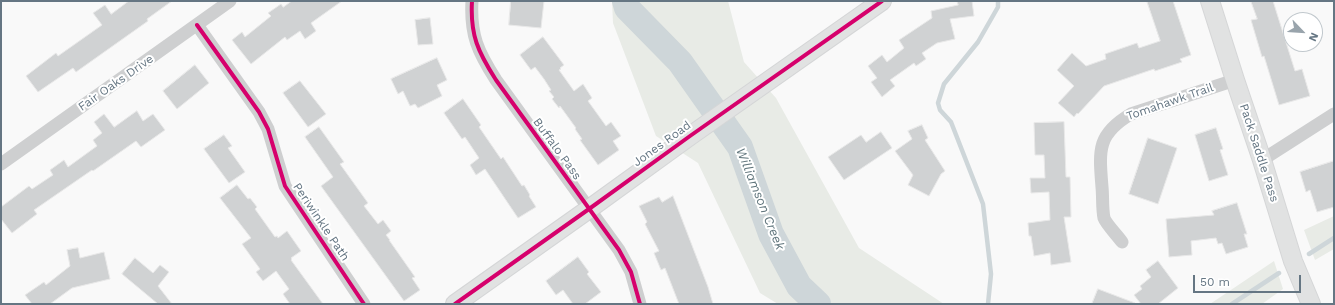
<!DOCTYPE html>
<html>
<head>
<meta charset="utf-8">
<style>
  body { margin:0 }
  #map { position:relative; width:1335px; height:305px; overflow:hidden; background:#f9f9f9; font-family:"Work Sans",sans-serif }
  canvas { display:block }
  .frame { position:absolute; inset:0; border:2px solid #657683; pointer-events:none }
  .north { position:absolute; left:1283px; top:12px; width:40px; height:40px; box-sizing:border-box; background:#fff; border:1px solid #c1c8cd; border-radius:50%; rotate:115deg; font-size:11px; font-weight:700; line-height:16px; text-align:center; color:#657683 }
  .north::after { content:''; display:block; margin:auto; width:14px; height:18px; background:#99a4ac; clip-path:polygon(50% 0,100% 100%,50% 72%,0 100%) }
  .scale { position:absolute; left:1193px; top:275px; width:108px; height:18px; box-sizing:border-box; border:2px solid #657683; border-top:0; padding-left:5px; font-size:12px; line-height:14px; white-space:nowrap; color:#657683; -webkit-text-stroke:3px #fff; paint-order:stroke }
</style>
</head>
<body>
<div id="map">
<canvas width="1335" height="305"></canvas>
<div class="frame"></div>
<div class="north">N</div>
<div class="scale">50 m</div>
</div>
<script>
const g = document.querySelector('canvas').getContext('2d');
g.lineJoin = 'round';
function paint(path, color) { g.fillStyle = color; g.fill(path, 'evenodd'); }
function strokePath(path, color, width, dash) { g.strokeStyle = color; g.lineWidth = width; g.lineCap = dash ? 'butt' : 'round'; g.setLineDash(dash || []); g.stroke(path); }
function drawText(font, color, halo, rows, align = 'center') {
  g.font = font + ' "Work Sans",sans-serif'; g.lineWidth = 4; g.setLineDash([]); g.textBaseline = 'middle'; g.strokeStyle = halo; g.fillStyle = color; for (const [text, x, y, turn = 0] of rows) {
    g.save(); g.translate(x, y); g.rotate((+turn || 0) * Math.PI / 180); g.textAlign = isNaN(turn) ? turn : align; if (halo) g.strokeText(text, 0, 0); g.fillText(text, 0, 0); g.restore();
  }
}
paint(new Path2D(`
  M612,1H728L744,62L776,98L859,248L944,304H778L760,293L698,163L656,136L613,23Z
  M1334,216V249L1315,260L1304,230Z
  M1274,261L1283,289L1262,304H1210Z`), '#e8ebe6');
strokePath(new Path2D(`
  M1309,254L1334,238
  M988,304L991,274L983,204L951,122L940,110L938,103L944,84L978,42L998,7V1
  M1232,304L1279,273`), '#ced6d9', 4.5);
strokePath(new Path2D(`
  M625,1L627,8L680,62L740,147L771,234L799,286L818,304`), '#ced6d9', 26);
const building = new Path2D(`
  M129,1H172L147,19L148,21L76,72L73,68L38,92L26,76L56,53L58,56L102,25L93,13L105,5L111,14Z
  M292,1H342L311,23L316,31L305,39L300,31L287,40L285,37L251,64L232,40L242,32L245,37L271,16L268,13L281,4L283,7Z
  M511,1H544L541,28L509,25Z
  M957,1H972L974,16L950,19L955,39L937,43L922,53L926,59L916,66L914,63L890,80L895,86L882,97L871,82L877,78L868,66L882,55L887,62L904,48L899,40L932,18L931,11L958,5Z
  M1147,1H1173L1191,55L1180,59L1182,62L1155,71L1154,69L1104,86L1078,114L1077,113L1074,117L1058,103L1074,86L1057,70L1072,53L1086,66L1106,59L1105,54L1137,43L1139,48L1160,41Z
  M1251,1H1273L1295,71L1302,69L1310,96L1279,105L1264,56L1262,57L1251,20L1257,19Z
  M430,18L433,44L418,45L415,20Z
  M543,37L564,65L560,68L561,69L559,70L574,91L583,84L592,98L588,101L606,126L611,122L621,136L613,141L619,150L598,165L580,140L582,139L575,129L576,128L560,106L559,108L552,99L554,97L549,91L551,90L544,79L535,67L531,70L520,55Z
  M437,58L447,80L437,85L442,96L418,108L415,104L410,106L403,91L398,94L391,79Z
  M195,65L209,83L177,109L163,91Z
  M300,81L326,114L308,127L283,93Z
  M463,99L481,125L479,127L501,159L503,157L522,186L524,185L530,195L529,196L536,207L518,218L485,169L476,175L470,165L479,158L465,137L462,139L444,113Z
  M137,111L143,121L153,114L165,130L141,147L136,141L93,171L92,170L34,210L37,214L12,233L1,219V207L29,186L32,189L53,175L50,170L64,160L68,167L97,146L93,140L102,133L94,122L104,114L114,127Z
  M1064,122L1066,177H1070L1071,217H1064L1071,262L1051,265L1050,253L1034,256L1031,236H1029L1028,223L1050,220L1049,192L1031,193L1030,178H1045L1044,155H1035L1034,123Z
  M922,125L928,138L925,140L945,171L941,174L929,196L908,185L913,175L895,151L912,139L908,131Z
  M319,127L344,162L340,164L368,203L364,206L378,224L383,220L391,231L386,235L390,240H389L415,277L412,278L420,290L404,301L321,186L333,177L305,137Z
  M1216,128L1223,149L1220,150L1228,175L1209,181L1195,135Z
  M881,132L892,148L844,180L828,157L861,135L866,142Z
  M224,135L232,146L228,148L245,172L229,183L204,149Z
  M1148,138L1177,148L1158,204L1129,194Z
  M1334,161V207L1317,212L1310,190L1306,192L1300,172Z
  M237,185L248,199L250,198L257,207L255,209L275,237L277,236L278,238L287,231L301,251L291,258L292,259L291,260L323,304H290L283,294L289,289L276,271L263,281L256,272L260,269L242,244L251,238L220,198Z
  M673,196L708,287L713,304H679L665,268L661,270L654,253L659,251L645,224L647,222L639,206L659,197L662,202Z
  M1237,203L1247,234H1244L1248,247L1226,254L1222,243L1218,244L1216,238L1191,241L1192,255L1169,257L1166,219L1214,215L1212,211Z
  M78,248L80,258L104,252L110,279L72,288L50,304H32L25,295L44,282L46,285L70,266L67,250Z
  M578,257L589,272L587,274L601,292L585,304H573L563,290L556,295L546,281Z
  M135,258L153,273L160,265L169,272L158,286L172,304H158L122,274Z
  M1158,261L1178,288L1158,304H1141L1134,295L1142,289L1140,286L1151,277L1146,270Z
  M1098,289L1135,303L1134,304H1092Z`);
paint(building, '#d0d2d3');
strokePath(building, '#e8e8e8', 1);
const secondary = new Path2D(`
  M1210,1L1235,80L1262,160L1293,261L1311,304
  M455,304L589,209L690,136L882,1`);
strokePath(secondary, '#d5d6d7', 20);
strokePath(new Path2D(`
  M472,1C470,35 478,52 496,80L619,250L631,272L640,304
  M197,25L259,112L268,129L285,186L364,304
  M1262,160L1334,114
  M1,164L230,1
  M1122,242C1118,236 1106,224 1104,218C1102,208 1103,197 1102,187C1099,150 1097,134 1131,114L1235,80`), '#cecfd0', 13);
strokePath(secondary, '#e1e2e2', 18);
strokePath(new Path2D(`
  M472,1C470,35 478,52 496,80L619,250L631,272L640,304
  M197,25L259,112L268,129L285,186L364,304
  M455,304L589,209L690,136L882,1`), '#d6006c', 4);
drawText('12px', '#657683', '#fff', [
  ["Fair Oaks Drive",116,83,-35],
  ["Tomahawk Trail",1170,102,-19],
  ["Jones Road",662,144,-36],
  ["Buffalo Pass",557,149,54],
  ["Pack Saddle Pass",1259,153,72],
  ["Periwinkle Path",321,222,56]
]);
drawText('italic 13px', '#60757c', '#fff', [
  ["Williamson Creek",760,199,68]
]);
</script>
</body>
</html>
